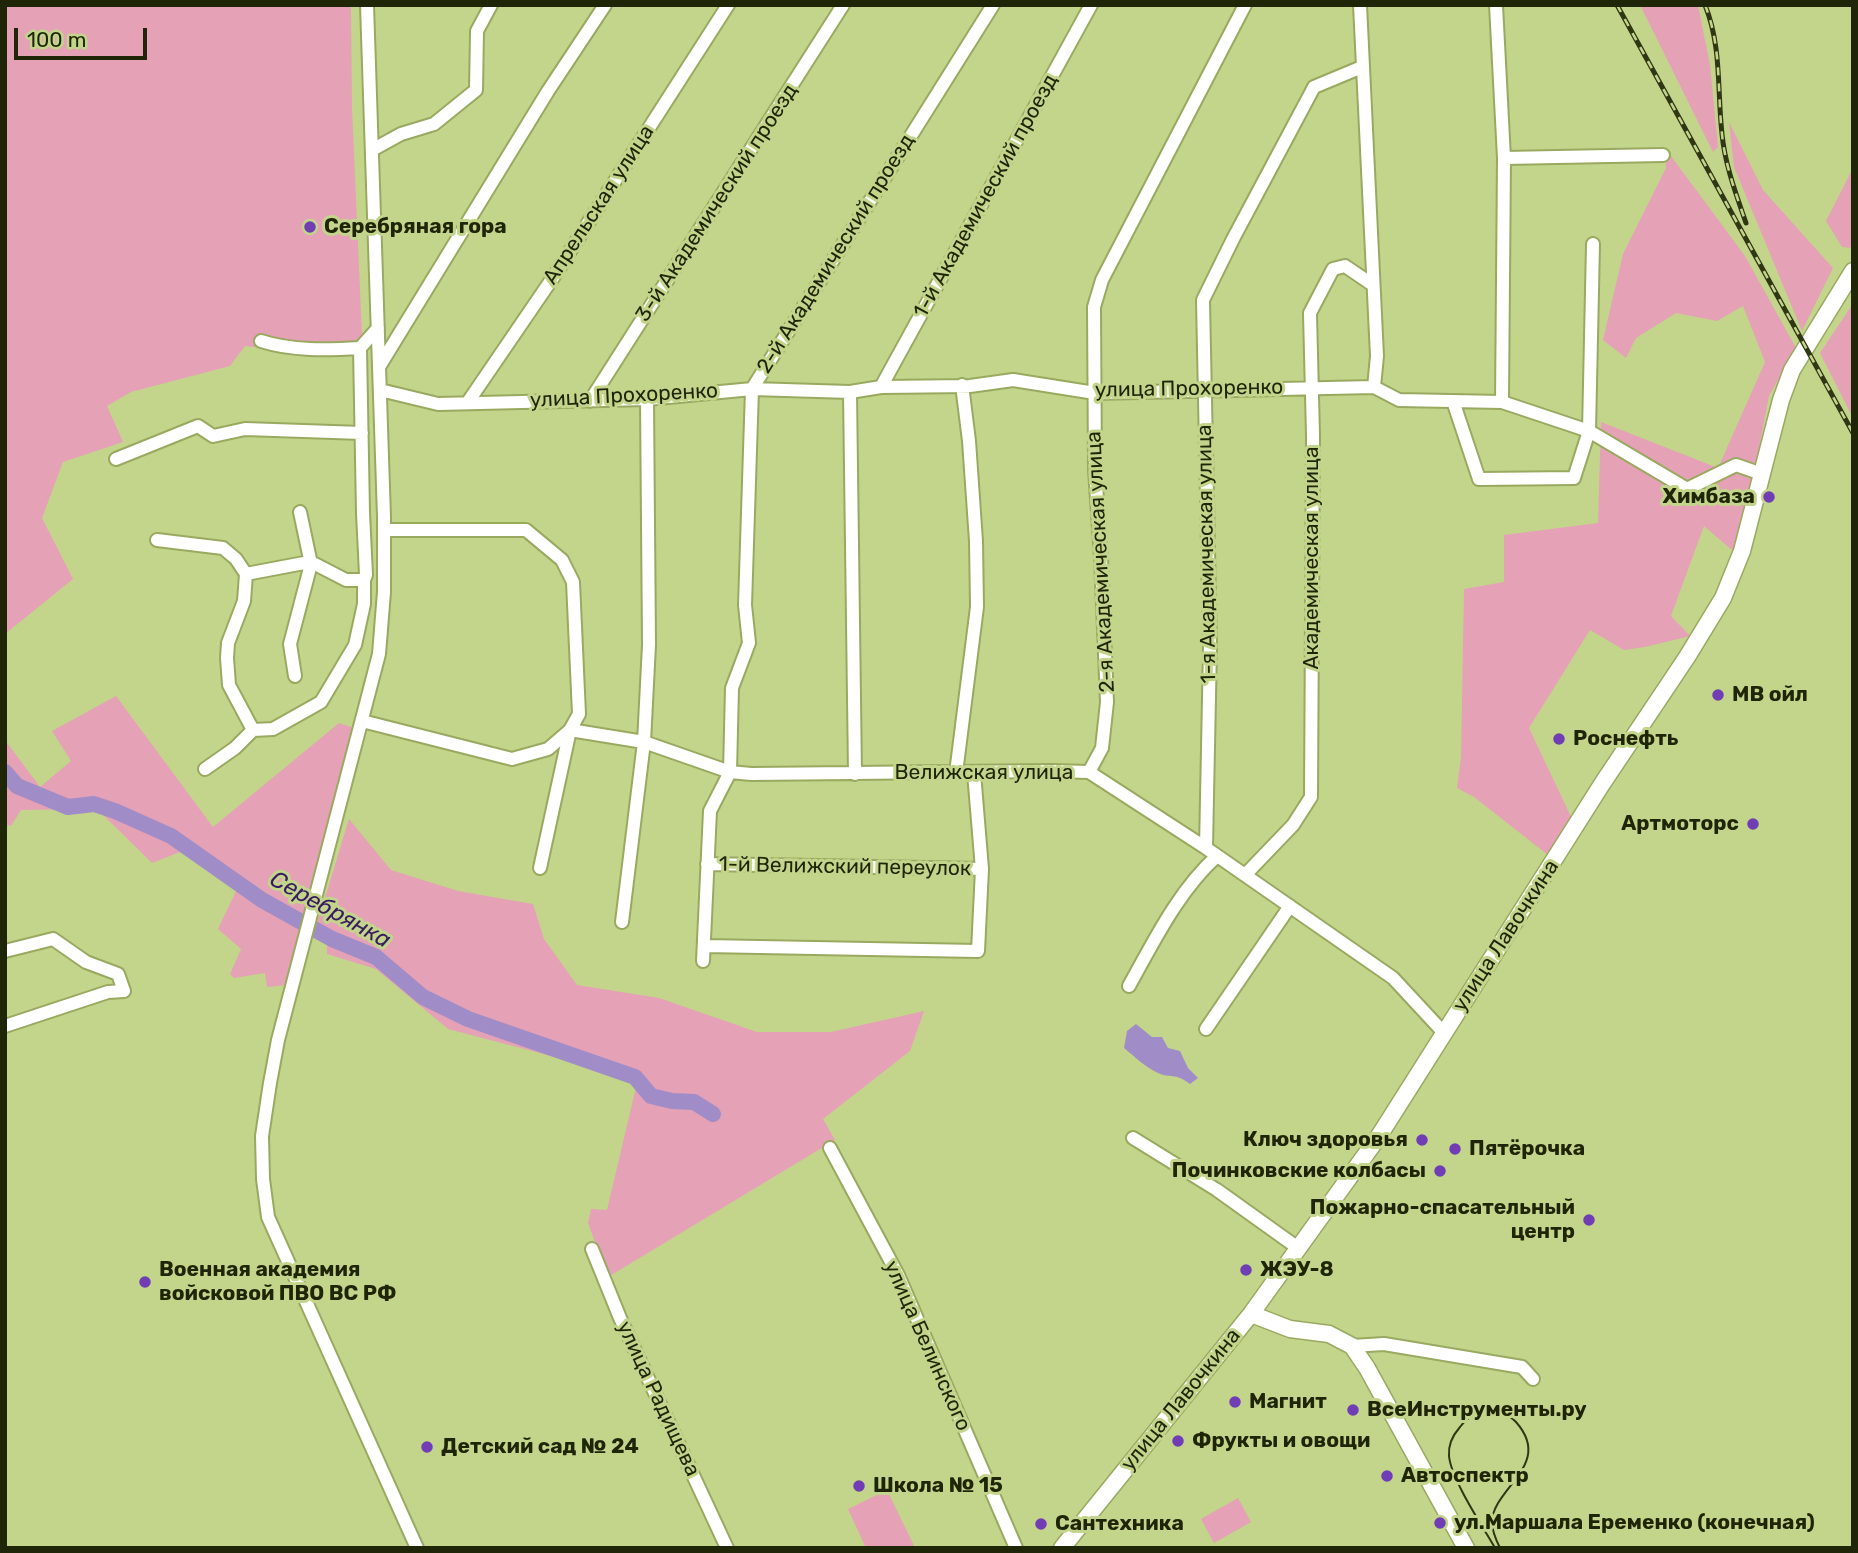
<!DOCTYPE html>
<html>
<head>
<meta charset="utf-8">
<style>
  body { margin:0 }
  #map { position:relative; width:1858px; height:1553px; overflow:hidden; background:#c3d58b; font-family:Rubik,sans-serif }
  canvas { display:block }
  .frame { position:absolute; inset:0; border:7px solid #1f2507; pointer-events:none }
  .scale { position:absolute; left:14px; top:28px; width:133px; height:32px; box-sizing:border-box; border:4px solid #1f2507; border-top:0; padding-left:9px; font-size:21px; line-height:24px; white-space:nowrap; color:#1f2507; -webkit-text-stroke:5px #c3d58b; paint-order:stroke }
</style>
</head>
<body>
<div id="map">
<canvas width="1858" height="1553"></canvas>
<div class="frame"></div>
<div class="scale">100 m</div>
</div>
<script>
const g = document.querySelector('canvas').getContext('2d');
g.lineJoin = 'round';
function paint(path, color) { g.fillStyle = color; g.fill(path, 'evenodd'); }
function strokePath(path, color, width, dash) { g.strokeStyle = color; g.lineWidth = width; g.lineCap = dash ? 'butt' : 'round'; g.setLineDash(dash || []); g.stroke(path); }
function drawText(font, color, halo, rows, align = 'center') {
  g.font = font + ' Rubik,sans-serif'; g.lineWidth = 6; g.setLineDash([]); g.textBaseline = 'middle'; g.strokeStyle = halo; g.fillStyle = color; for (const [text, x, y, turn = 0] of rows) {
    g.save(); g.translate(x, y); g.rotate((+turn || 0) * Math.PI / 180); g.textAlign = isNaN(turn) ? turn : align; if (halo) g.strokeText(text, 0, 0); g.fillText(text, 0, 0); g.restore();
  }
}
paint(new Path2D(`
  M5,5H351L352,107L362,335L365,353L299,352L245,346L230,366L131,392L107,406L123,442L63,462L42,518L73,579L5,634Z
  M1640,5H1698L1710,65L1718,147L1713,152Z
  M1729,122L1763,190L1833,268L1802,331L1734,167Z
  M1665,148L1745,256L1796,348L1769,396L1749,500L1733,551L1704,526L1671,616L1690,636L1645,647L1624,650L1590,630L1529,728L1573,821L1548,855L1474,797L1457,788L1461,758L1464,589L1504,582V535L1598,523L1601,422L1718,468L1765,362L1743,306L1717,321L1676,313L1636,338L1626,358L1603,340L1623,254L1666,168Z
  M1853,168V248L1842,247L1826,221Z
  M1852,305L1853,306V418L1820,353Z
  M116,696L213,827L339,723L354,728L287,985L267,987L265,973L234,978L230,974L241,949L218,929L237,889L183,851L152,863L97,809L21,810L11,826L5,824V740L40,787L71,761L52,731Z
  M349,819L391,870L458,891L533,904L544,939L577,985L659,998L757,1032H831L924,1011L910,1051L823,1119L835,1140L608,1277L588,1223L591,1209L607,1210L636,1087L620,1074L448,1029L376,969L327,954V942L313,937Z
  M887,1490L915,1548H866L848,1509Z
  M1238,1498L1251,1522L1214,1543L1201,1519Z`), '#e5a1b6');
paint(new Path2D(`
  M1136,1024L1152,1037H1162L1168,1048L1180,1051L1188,1068L1198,1078L1190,1084C1174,1072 1171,1079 1158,1073C1145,1067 1135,1057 1124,1048L1127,1031Z`), '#a08dc7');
strokePath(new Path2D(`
  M5,772L17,786L68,807L94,804L115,811L171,836L262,900L332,939L376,957L423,997L468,1019L635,1077L651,1096L672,1101L694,1102L713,1114`), '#a08dc7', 16);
const minor = new Path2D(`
  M367,5L384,517V592L379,654L278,1040L270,1083L262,1136L263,1179L268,1217L417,1548
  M1360,5L1377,356L1374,387
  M1496,5L1504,158L1502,402
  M372,150L401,134L434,124L476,90L477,31L491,5
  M1504,158L1663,155
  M261,341C292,351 327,350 360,348L378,328
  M379,367L548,91L605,5
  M881,387L1091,5
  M380,390L438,404L647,399L752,389L850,392L881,387L970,386L1013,380L1095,393L1374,387L1399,400L1502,402L1589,431L1687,489L1736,465L1762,474
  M850,392L855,774
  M590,401L843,5
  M1453,401L1479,479L1574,478L1589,431L1593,244
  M468,402L554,276L728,5
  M116,459L198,426L213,436L245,429L362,433
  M384,530H526L562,560L573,582L579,714L570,730L540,868
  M157,540L223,548L236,559L246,574L304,563L315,564L346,580H364L366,575L363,513L360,348
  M246,574L244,601L228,643L227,658L229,685L253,730L273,729L321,702L355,645L364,604V580
  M295,676L290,644L311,564L300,512
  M362,721L512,759L548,749L570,730L644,742L730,772L751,774L1052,771L1089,772L1206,848L1393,978L1444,1033
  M205,769L235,748L253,730
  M1089,772L1102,748L1107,702L1101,558L1095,470L1094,307L1102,280L1245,5
  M956,773L977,607L976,541L969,441L962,385
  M1206,848L1210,647L1203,300L1233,239L1314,87L1362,67
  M707,864L982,869
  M1245,875L1293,825L1311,797L1313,436L1310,313L1333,269L1345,266L1373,285
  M622,922L644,742L649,645L647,399
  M705,946L978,951L982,869L974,773
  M5,951L53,939L86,962L118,974L124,991L108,992L5,1026
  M703,961L710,811L730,772L732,688L749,643L745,605L752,389L993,5
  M1129,986C1154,941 1179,890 1217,856
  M1206,1029L1290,906
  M1133,1138L1217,1190L1298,1248
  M830,1148L898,1275L1016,1548
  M592,1249L620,1318L727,1548
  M1352,1346L1384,1344L1522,1367L1533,1379`);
const major = new Path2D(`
  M1251,1314L1290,1329L1329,1334L1352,1346L1367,1368L1466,1548
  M1062,1548L1251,1314L1379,1136L1602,784L1687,657L1723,598L1742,551L1781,400L1792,370L1853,271`);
strokePath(minor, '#99a960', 16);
strokePath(major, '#99a960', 19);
strokePath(minor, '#fff', 12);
strokePath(major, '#fff', 16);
strokePath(new Path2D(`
  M1495,1548C1483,1527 1451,1479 1449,1456C1448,1445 1453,1435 1460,1427C1465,1420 1472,1414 1482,1412C1493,1411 1508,1413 1516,1422C1554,1465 1493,1487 1492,1522C1492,1531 1496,1540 1500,1548`), '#303715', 2);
const rail = new Path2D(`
  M1617,5L1853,433
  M1705,5C1722,47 1717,90 1722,134C1725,165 1736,194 1746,223`);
strokePath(rail, '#303715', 5);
strokePath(rail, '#c3d58b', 2.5, [8]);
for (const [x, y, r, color] of [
  [310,227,7,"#703db5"],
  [1769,497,7,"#703db5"],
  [1718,695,7,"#703db5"],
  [1559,739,7,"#703db5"],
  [1753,824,7,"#703db5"],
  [1422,1140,7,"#703db5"],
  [1455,1149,7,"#703db5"],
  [1440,1171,7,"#703db5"],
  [1589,1220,7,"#703db5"],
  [1246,1270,7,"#703db5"],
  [145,1282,7,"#703db5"],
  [1235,1402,7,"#703db5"],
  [1353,1410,7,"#703db5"],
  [1178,1441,7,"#703db5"],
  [427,1447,7,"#703db5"],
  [1387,1476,7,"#703db5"],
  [859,1486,7,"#703db5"],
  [1440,1523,7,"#703db5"],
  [1041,1524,7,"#703db5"]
]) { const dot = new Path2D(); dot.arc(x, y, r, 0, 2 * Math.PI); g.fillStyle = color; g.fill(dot); strokePath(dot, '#c3d58b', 2.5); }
drawText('21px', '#1f2507', '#c3d58b', [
  ["1-й Академический проезд",986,196,-61],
  ["3-й Академический проезд",717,203,-57],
  ["Апрельская улица",599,205,-57],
  ["2-й Академический проезд",836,254,-58],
  ["улица Прохоренко",1189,389,-1],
  ["улица Прохоренко",624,396,-3],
  ["1-я Академическая улица",1207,554,-91],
  ["Академическая улица",1312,558,-90],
  ["2-я Академическая улица",1101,562,-93],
  ["Велижская улица",984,773],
  ["1-й Велижский переулок",845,867,1],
  ["улица Лавочкина",1506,936,-57],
  ["улица Белинского",927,1346,66],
  ["улица Радищева",658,1399,65],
  ["улица Лавочкина",1181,1400,-51]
]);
drawText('bold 21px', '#1f2507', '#c3d58b', [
  ["Серебряная гора",324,227],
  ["Химбаза",1755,497,"right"],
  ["МВ ойл",1732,695],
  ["Роснефть",1573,739],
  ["Артмоторс",1739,824,"right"],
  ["Ключ здоровья",1408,1140,"right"],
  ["Пятёрочка",1469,1149],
  ["Починковские колбасы",1426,1171,"right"],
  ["Пожарно-спасательный",1575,1208,"right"],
  ["центр",1575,1232,"right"],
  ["Военная академия",159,1270],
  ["войсковой ПВО ВС РФ",159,1294],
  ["ЖЭУ-8",1260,1270],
  ["Магнит",1249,1402],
  ["ВсеИнструменты.ру",1367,1410],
  ["Фрукты и овощи",1192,1441],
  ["Детский сад № 24",441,1447],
  ["Автоспектр",1401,1476],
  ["Школа № 15",873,1486],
  ["ул.Маршала Еременко (конечная)",1454,1523],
  ["Сантехника",1055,1524]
], 'left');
drawText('italic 23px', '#391b60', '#c3d58b', [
  ["Серебрянка",330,910,29]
]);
</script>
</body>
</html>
